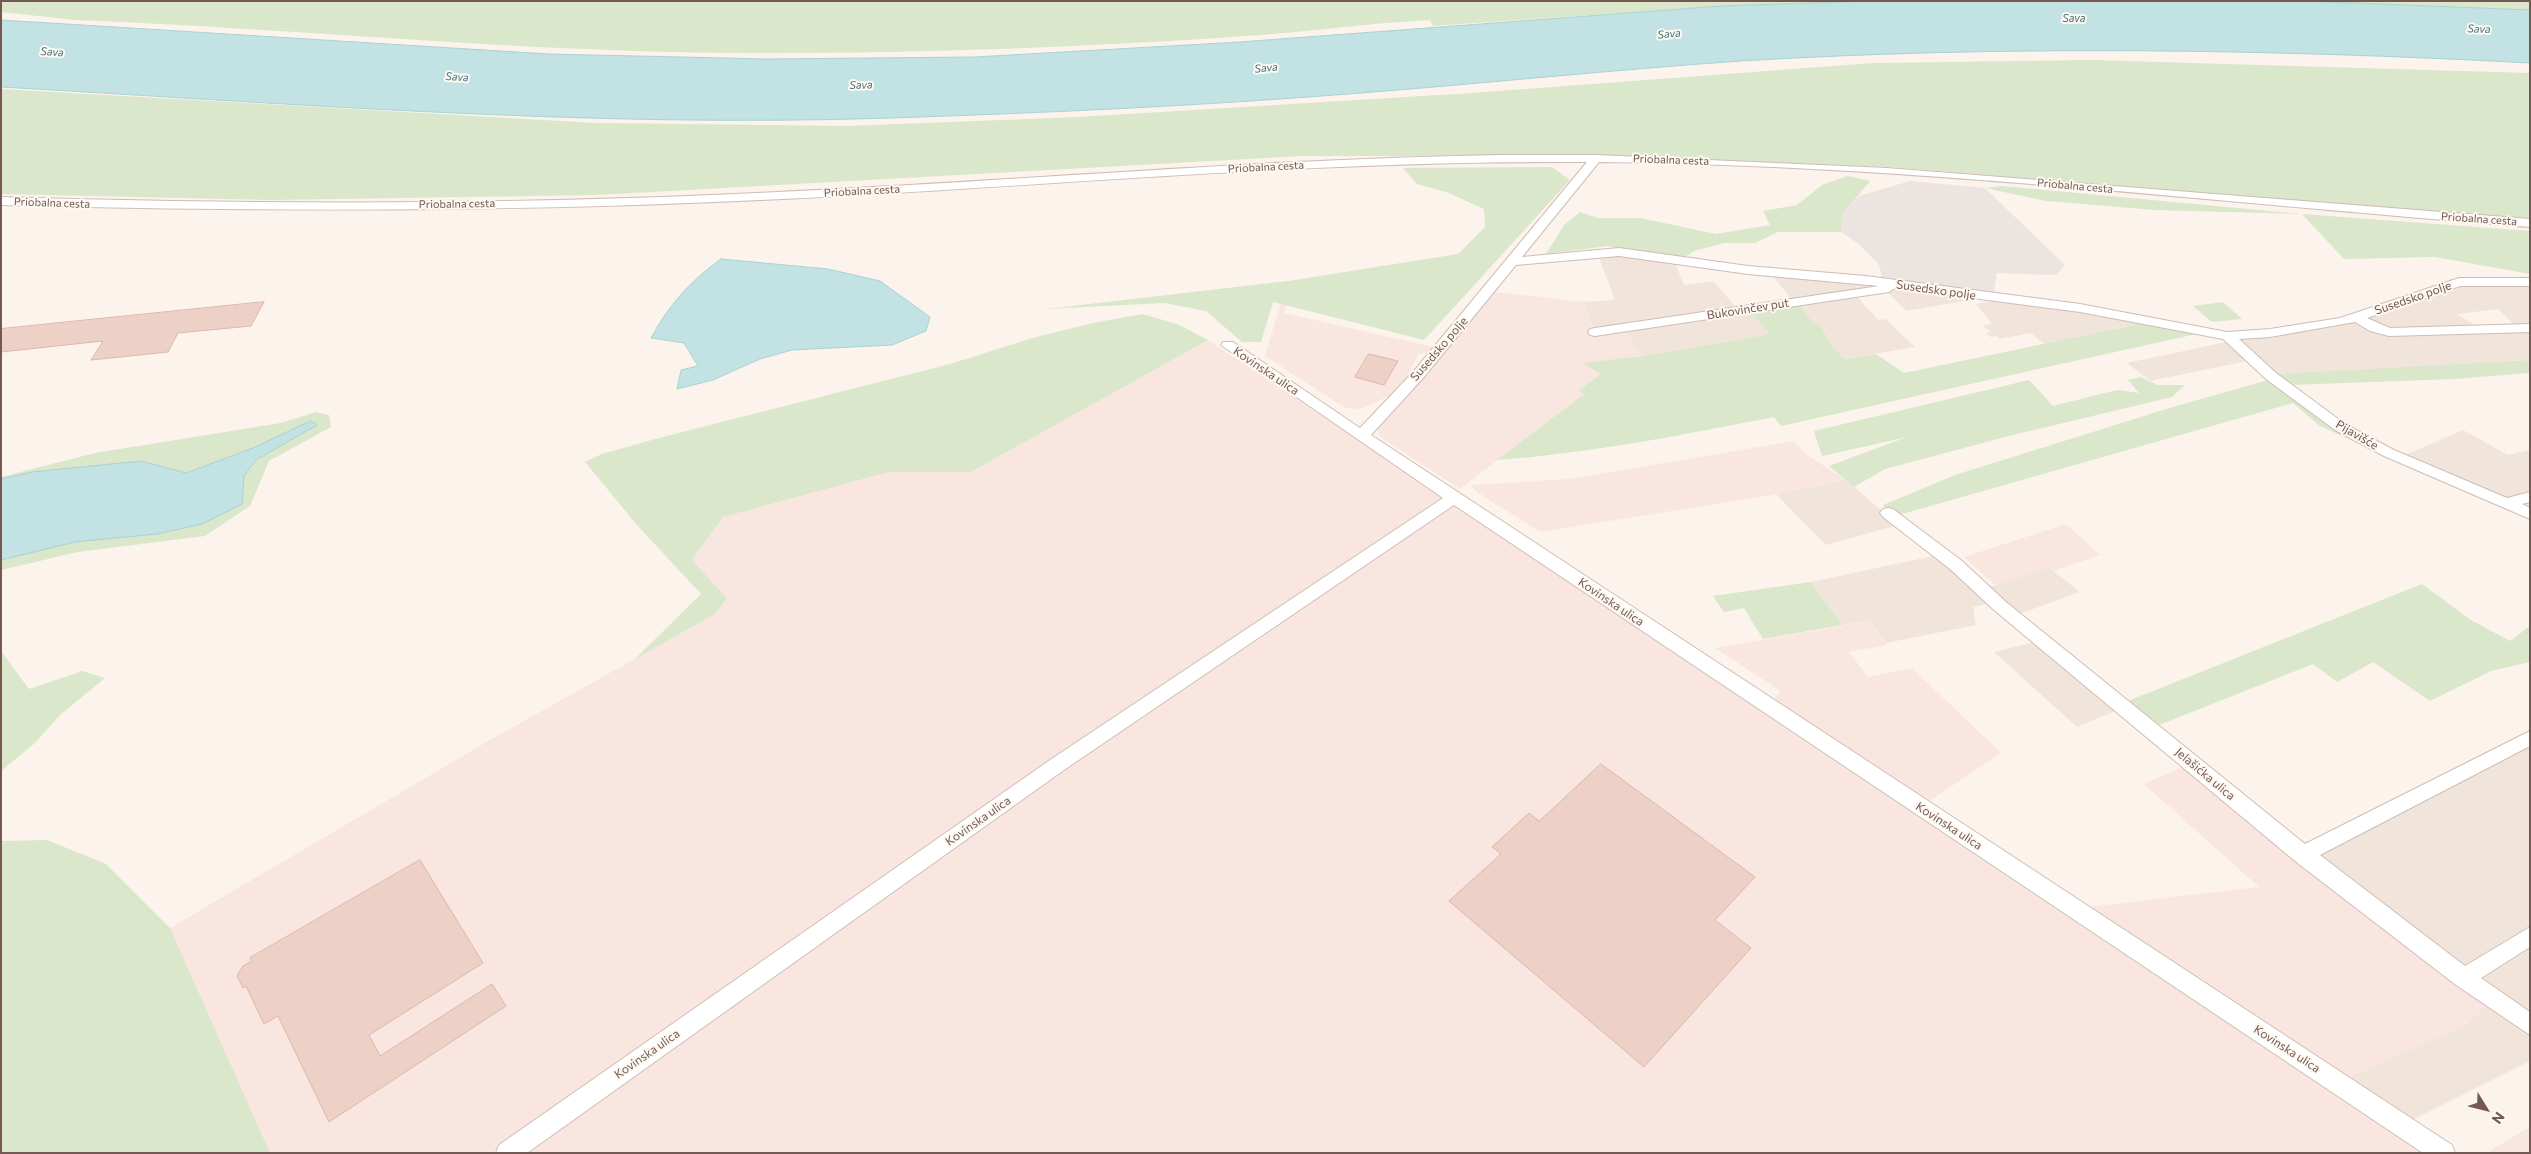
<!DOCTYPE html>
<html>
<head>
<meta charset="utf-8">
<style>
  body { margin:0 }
  #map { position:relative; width:2531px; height:1154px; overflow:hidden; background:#fbf3ec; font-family:Commissioner,sans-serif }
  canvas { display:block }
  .frame { position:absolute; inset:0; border:2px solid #735951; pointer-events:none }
  .north { position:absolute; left:2461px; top:1084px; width:50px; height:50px; -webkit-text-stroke:4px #fdf8f2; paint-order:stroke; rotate:126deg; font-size:14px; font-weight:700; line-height:20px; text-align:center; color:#735951 }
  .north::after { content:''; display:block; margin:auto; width:18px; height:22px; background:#735951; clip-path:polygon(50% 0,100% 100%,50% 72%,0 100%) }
</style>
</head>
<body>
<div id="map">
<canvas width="2531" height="1154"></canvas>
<div class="frame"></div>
<div class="north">N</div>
</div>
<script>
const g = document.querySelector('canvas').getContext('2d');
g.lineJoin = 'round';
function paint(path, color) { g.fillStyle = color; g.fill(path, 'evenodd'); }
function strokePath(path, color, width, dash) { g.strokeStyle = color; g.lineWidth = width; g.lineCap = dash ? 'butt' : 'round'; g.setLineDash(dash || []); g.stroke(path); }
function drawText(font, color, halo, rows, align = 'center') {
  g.font = font + ' Commissioner,sans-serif'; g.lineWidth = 4; g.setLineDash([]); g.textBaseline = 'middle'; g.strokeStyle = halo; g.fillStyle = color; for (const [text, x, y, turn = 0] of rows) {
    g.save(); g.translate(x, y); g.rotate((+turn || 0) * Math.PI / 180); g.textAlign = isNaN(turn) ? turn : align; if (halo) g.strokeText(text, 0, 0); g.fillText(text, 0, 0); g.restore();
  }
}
paint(new Path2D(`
  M1598,255H1610L1675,263L1684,285L1713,281L1741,313L1750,312L1770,334L1642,356L1623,327L1594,330L1583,302L1615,300Z
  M1772,275L1875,285L1876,287L1853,292L1878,320L1885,319L1915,347L1845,359L1834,348L1820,325H1815L1796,300H1792Z
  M2530,284V360L2273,374L2257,359L2150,381L2127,363L2250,337L2307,331L2348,323L2457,285ZM2498,309L2522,332L2476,326L2457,314Z
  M1906,288L1975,298L1976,299L1906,311L1887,291Z
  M1992,301L2088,312L2144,323L2044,344L2031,333L2000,339L1997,336L1990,337L1986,333L1990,332L1983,326L1992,323L1976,304Z
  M2463,430L2508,455L2530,450V506L2521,507L2403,456Z
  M1846,480L1898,525L1826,545L1776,494Z
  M1938,555L1981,590L2048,567L2080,592L2019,614L2003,600L1973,607L1976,625L1886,643L1870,621L1842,625L1811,582Z
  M2039,641L2120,709L2077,727L1994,652Z
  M2530,742V1061L2412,1120L2347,1078L2468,1023L2319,854Z`), '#f1e5db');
paint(new Path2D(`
  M1493,292L1583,302L1595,332L1623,327L1642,356L1583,363L1602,374L1580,390L1584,394L1460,489L1379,436L1378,428Z
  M1282,299H1288L1284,313L1433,347L1426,353L1419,354L1407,377L1389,396L1361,409L1345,408L1265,356Z
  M1208,340L2426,1153H270L170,928L490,740L715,614L727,598L692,560L723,517L889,472H971Z
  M1794,441L1807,455L1846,480L1766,496L1540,532L1477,492L1471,485L1569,479Z
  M2066,524L2100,555L2053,571L2048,567L1995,585L1964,557Z
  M1870,621L1887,645L1849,652L1868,677L1912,668L2001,753L1928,802L1774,699L1781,691L1715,648Z
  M2186,765L2491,1002L2468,1023L2347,1078L2089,907L2259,887L2144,784Z
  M2530,1127V1153H2489L2491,1150Z`), '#f9e6e1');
paint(new Path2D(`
  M1910,181L1985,188L2065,265L2056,275L1997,273L1993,296L1883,281L1879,265L1859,244L1841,232L1843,214L1859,196Z`), '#ebe4e1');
paint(new Path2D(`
  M1,1H1871L1721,6L1433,26L1430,20C1368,23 1308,32 1246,36C1087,47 929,53 769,53C537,54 307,29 75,20L1,12Z
  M2304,1H2530V10Z
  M2092,60L2530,73V219L2333,205L1892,167L1610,156H1302L597,195L271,200L1,194V89L596,123L847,126L1079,117L1472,93L1874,63Z
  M1552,167L1570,180L1424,340L1273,302L1261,342H1242L1206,311L1164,303L1046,309L1288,281L1458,254L1485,227L1484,209L1449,193L1417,184L1403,168Z
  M1848,176L1870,181L1843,214L1841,232H1778L1755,243H1724L1694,251L1680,261L1608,246L1546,254L1564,225L1580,212L1598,218H1640L1716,234L1770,225L1763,211L1797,205L1822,185Z
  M2002,186L2302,214L2530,231V274L2435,257L2344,259L2302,214L2155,210L2046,201L1985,188Z
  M2223,302L2242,319L2212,322L2193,306Z
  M1799,304L1815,325H1820L1834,348L1845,359L1876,354L1904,373L2144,323L2201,333L1781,426L1774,417C1682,435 1591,453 1497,460L1584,394L1579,390L1601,374L1582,363L1642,356L1770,334L1750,312Z
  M1142,314L1177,324L1208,340L971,472H889L723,517L692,560L727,598L715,614L635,659L701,594L638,526L585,462L602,454L659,438L950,364L1036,337L1093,323Z
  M2530,360V373L2454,379L2290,385L2273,374Z
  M2140,377L2158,385H2185L2172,397L2009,436L1885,469L1854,487L1829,466L1907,437L1822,456L1814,431L2029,380L2053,406L2117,390L2139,393L2128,380Z
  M2272,379L2404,464L2320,426L2293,403L1895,516L1883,505L1955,475L2176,406Z
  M316,412L329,415L331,427L269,461L250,506L205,536L78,552L1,570V477L95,453L281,423Z
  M1811,582L1842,625L1763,639L1744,608L1724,612L1713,596Z
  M2422,584L2471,620L2510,641L2530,626V662L2491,671L2430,701L2373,662L2337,682L2313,664L2159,725L2128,701Z
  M1,651L29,689L82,671L105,678L60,715L35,743L1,771Z
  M47,840L106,864L170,928L270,1153H1V841Z`), '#dae7cb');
const water = new Path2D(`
  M1871,1H2304L2530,10V63C2267,49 2004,45 1741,61C1610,70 1479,84 1348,94C1196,106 1043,113 891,118C594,128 297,104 1,87V20L549,54L767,59L975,57L1240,42L1721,6Z
  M721,259L828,269L880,281L930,317L926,331L892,345L792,350L760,359L713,380L677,389L681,370L698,366L684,343L651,338C668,306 691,280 721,259Z
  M311,421L317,425L256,460L244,476L242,504L202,524L157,534L75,542L1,560V479L32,472L141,461L186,473L253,448Z`);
paint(water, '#c2e2e3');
strokePath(water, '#aad2d3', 1);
const building = new Path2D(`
  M264,302L251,326L178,333L168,352L91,360L103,341L1,352V329Z
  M1369,354L1398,361L1384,385L1355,377Z
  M1601,764L1755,877L1715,920L1751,948L1644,1067L1449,901L1501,854L1492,847L1529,813L1539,821Z
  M420,860L483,963L369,1035L380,1056L492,984L506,1006L329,1122L278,1016L264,1024L246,986L243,988L237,976L243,966L252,961L250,958Z`);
paint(building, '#edd1c7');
strokePath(building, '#deb7a9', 1);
const minor = new Path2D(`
  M1501,155H1597L1887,168L2530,219V227C2220,203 1910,165 1599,162L1522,257L1619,248L1748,266L1866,276L2080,304L2227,332L2270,329L2340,318L2459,278H2530V286H2460L2367,318L2390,328L2530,324V332L2389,336L2370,331L2355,322L2270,337L2239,339L2276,373L2345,424L2394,450L2507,498L2530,492V502L2522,504L2530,508V519L2384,456L2335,430L2266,379L2223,339L2080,312L1895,288L1889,292L1595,336L1590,335L1588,332L1590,329L1595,328L1879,286L1748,274L1619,256L1516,265L1424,377L1371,435L2452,1145L2455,1153H2423L1454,505L1064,770L527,1153H496L499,1145L1050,760L1443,498L1221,345L1223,342H1233L1360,428L1414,371L1587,162C1319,160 1051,186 783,199C522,212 262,212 1,205V197C260,205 519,205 778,192C1019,181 1259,159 1501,155Z
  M1888,508L1893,509L1962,561L2006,602L2305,844L2530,731V746L2320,855L2465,966L2530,927V947L2481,978L2530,1012V1035L2456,985L2295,861L1994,610L1950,569L1883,517L1880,513L1883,509Z`);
strokePath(minor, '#cebdb5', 2);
paint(minor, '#fff');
drawText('italic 11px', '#467476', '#fdf8f2', [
  ["Sava",2074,18],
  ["Sava",2479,29,2],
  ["Sava",1669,34,-5],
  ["Sava",52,52,3],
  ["Sava",1266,68,-5],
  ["Sava",457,77,3],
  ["Sava",861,85,-2]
]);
drawText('11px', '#735951', '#fdf8f2', [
  ["Priobalna cesta",1671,160,2],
  ["Priobalna cesta",1266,167,-3],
  ["Priobalna cesta",2075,186,5],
  ["Priobalna cesta",862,191,-3],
  ["Priobalna cesta",52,203,2],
  ["Priobalna cesta",457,204,-1],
  ["Priobalna cesta",2479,219,4]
]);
drawText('12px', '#735951', '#fdf8f2', [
  ["Susedsko polje",1936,290,8],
  ["Susedsko polje",2413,298,-19],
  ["Bukovinčev put",1748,309,-9],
  ["Susedsko polje",1439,349,-49],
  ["Kovinska ulica",1266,371,34],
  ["Pijavišće",2357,435,30],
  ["Kovinska ulica",1611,602,34],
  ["Jelašićka ulica",2205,774,40],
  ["Kovinska ulica",978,821,-35],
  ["Kovinska ulica",1949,826,33],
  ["Kovinska ulica",2287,1049,33],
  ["Kovinska ulica",647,1054,-35]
]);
</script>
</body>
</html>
